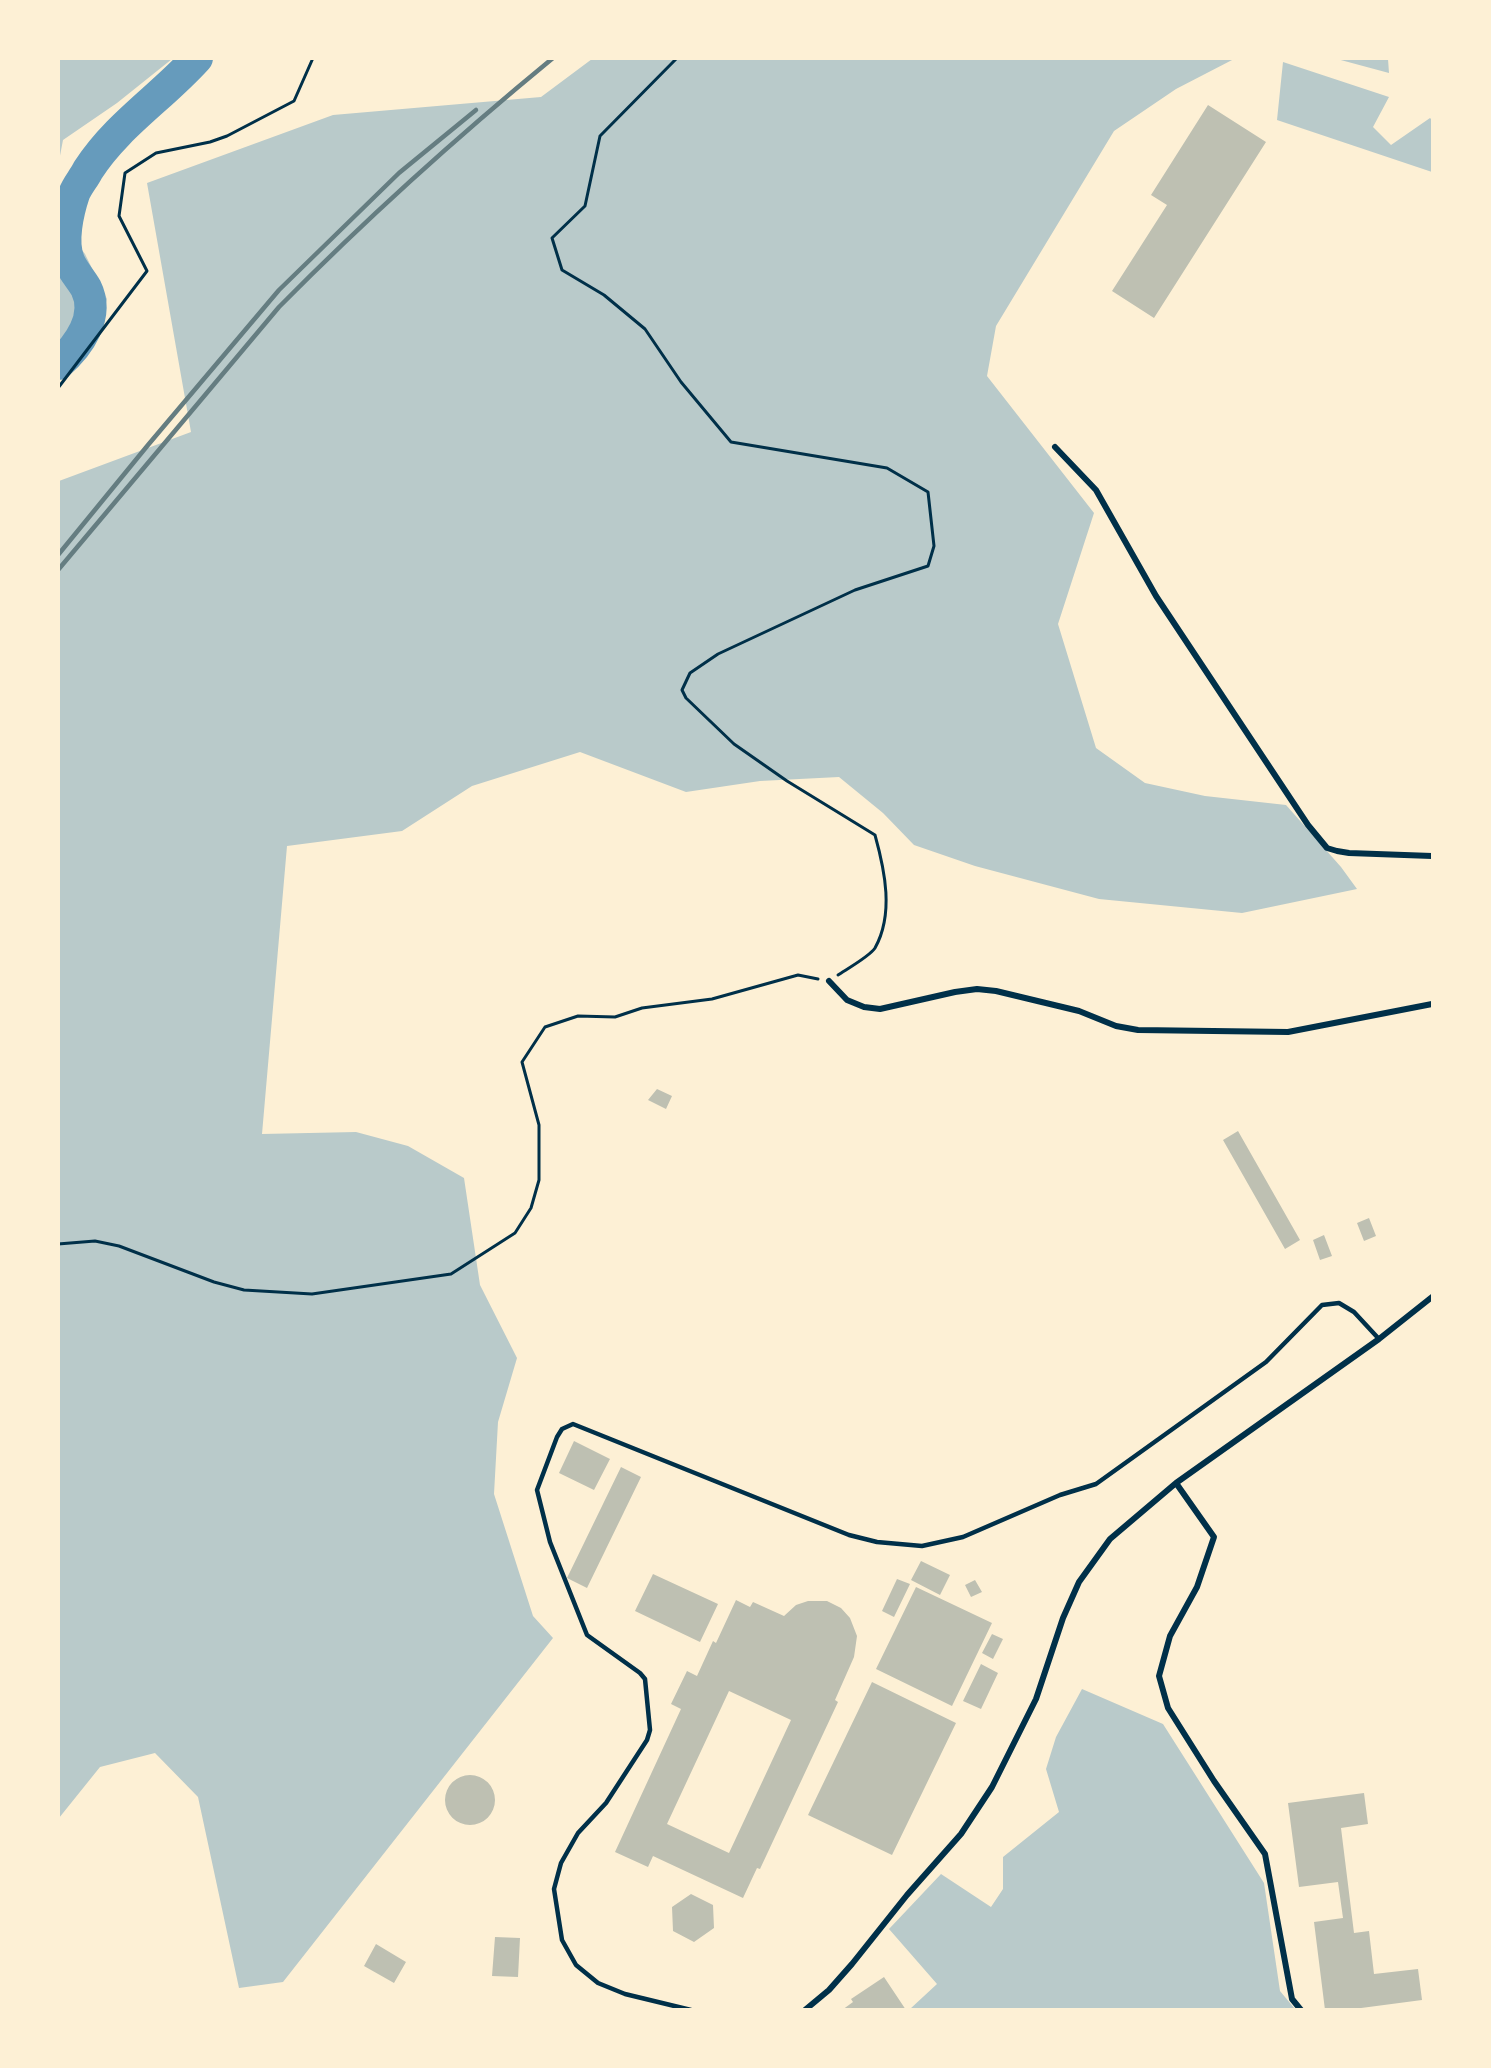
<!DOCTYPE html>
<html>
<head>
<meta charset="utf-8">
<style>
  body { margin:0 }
  #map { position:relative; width:1491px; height:2068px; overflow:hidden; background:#fdf0d5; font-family:"Varela Round",sans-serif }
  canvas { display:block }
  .frame { position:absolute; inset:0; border:60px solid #fdf0d5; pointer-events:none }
</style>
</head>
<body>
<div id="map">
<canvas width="1491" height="2068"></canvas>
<div class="frame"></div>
</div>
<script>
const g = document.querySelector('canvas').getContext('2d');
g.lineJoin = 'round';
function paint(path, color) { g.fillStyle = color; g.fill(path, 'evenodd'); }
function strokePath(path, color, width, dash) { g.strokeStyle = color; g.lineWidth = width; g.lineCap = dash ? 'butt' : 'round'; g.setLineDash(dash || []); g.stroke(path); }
paint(new Path2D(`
  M59,58H172V59L117,103L63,140L59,161Z
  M592,59H1234L1176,89L1114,131L996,326L987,376L1094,513L1058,624L1096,748L1145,783L1205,796L1286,805L1341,867L1357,889L1242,913L1099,899L975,866L914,845L883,813L839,777L760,781L686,792L580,752L472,786L402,831L287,846L262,1134L356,1132L408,1146L464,1178L480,1285L517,1358L498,1422L494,1494L533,1616L553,1638L283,1982L239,1988L198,1797L155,1753L100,1767L59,1818V481L191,432L147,183L333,115L541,97Z
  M1337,59H1388L1389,73Z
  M1283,62L1389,97L1373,127L1391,145L1430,118L1432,120V172L1277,120Z
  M59,219L85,254L107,299L94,339L59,379Z
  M1082,1689L1163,1724L1264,1883L1280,1991L1295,2009H910L937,1984L889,1929L941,1874L991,1907L1003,1889V1857L1059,1812L1046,1769L1056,1737Z`), '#b9caca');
strokePath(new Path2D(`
  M58,364C79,346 100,316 86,288C81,279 73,271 69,261C61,242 68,212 74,194C77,186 84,178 88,170C117,125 162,97 197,58`), '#669bbc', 32);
paint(new Path2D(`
  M1208,105L1266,142L1154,318L1112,291L1167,205L1151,195Z
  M657,1089L672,1096L666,1109L648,1100Z
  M1238,1131L1300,1240L1285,1249L1223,1140Z
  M1369,1218L1376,1236L1364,1241L1357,1223Z
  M1324,1235L1332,1256L1320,1260L1313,1240Z
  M574,1441L610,1459L594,1490L559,1473Z
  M621,1467L641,1477L587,1588L567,1578Z
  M921,1561L950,1575L940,1595L911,1580Z
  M653,1574L718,1604L700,1642L635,1611Z
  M897,1579L910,1584L894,1617L882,1611Z
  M975,1580L982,1592L971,1597L965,1585Z
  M916,1587L992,1623L952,1706L876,1669Z
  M736,1600L750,1607L753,1602L784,1616L796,1605L808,1601H827L841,1608L850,1618L857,1636L854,1657L835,1700L838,1702L760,1869L757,1868L743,1898L653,1856L648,1867L615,1852L681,1709L671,1704L687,1671L697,1676L713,1641L716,1643ZM729,1691L791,1720L729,1853L667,1824Z
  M992,1634L1003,1639L993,1659L982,1653Z
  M981,1664L998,1673L981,1709L963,1701Z
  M872,1682L956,1723L892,1855L808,1815Z
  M445 1800a25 25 0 1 1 50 0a25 25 0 1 1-50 0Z
  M1364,1793L1368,1824L1341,1828L1354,1933L1369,1931L1374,1974L1418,1969L1422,2000L1346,2010H1325L1314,1922L1343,1918L1338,1882L1299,1887L1288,1803Z
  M691,1894L713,1905L714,1928L694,1942L673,1931L672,1907Z
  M495,1937L520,1938L518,1977L492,1976Z
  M376,1944L406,1962L394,1983L364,1966Z
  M884,1977L906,2010H842L853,2002L851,1999Z`), '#bec0b2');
strokePath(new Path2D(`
  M677,58L600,136L585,206L552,238L562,270L604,295L645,329L681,382L731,442L887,468L928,492L934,546L928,566L855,590L718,654L690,673L682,690L686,698L734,744L787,781L875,835C885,871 894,914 875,948C870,956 847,969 838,975
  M58,388L147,271L119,216L125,173L156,153L210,142L227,136L294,101L313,58
  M58,1244L95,1241L119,1246L214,1282L244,1290L312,1294L451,1274L515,1233L531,1208L539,1180V1125L522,1062L545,1027L578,1016L615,1017L642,1008L712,999L798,975L818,979`), '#003049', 3);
strokePath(new Path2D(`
  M691,2010L625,1994L598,1983L576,1965L562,1940L554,1889L561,1863L578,1833L606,1803L647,1740L650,1730L645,1679L640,1673L587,1635L550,1542L537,1490L557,1437L562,1429L573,1424L849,1535L877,1542L922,1546L963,1537L1060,1495L1096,1484L1266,1362L1322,1305L1339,1303L1354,1312L1379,1339`), '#003049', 4.5);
strokePath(new Path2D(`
  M1055,447L1096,490L1156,596L1308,825L1327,848L1337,851L1349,853L1432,856
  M829,981L847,1000L864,1007L880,1009L955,992L977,989L996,991L1079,1011L1116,1026L1138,1030L1288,1032L1432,1004
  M1176,1483L1214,1537L1197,1587L1170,1636L1159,1676L1168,1708L1214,1781L1265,1854L1292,1999L1301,2010
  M805,2010L829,1990L852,1964L907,1895L961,1834L992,1787L1036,1699L1063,1618L1079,1582L1110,1539L1176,1483L1379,1339L1432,1297`), '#003049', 6);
strokePath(new Path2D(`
  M58,555L148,445L279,290L399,173L476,110
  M58,570L279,307C366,219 458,136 553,58`), '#657d81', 4.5);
</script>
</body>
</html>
